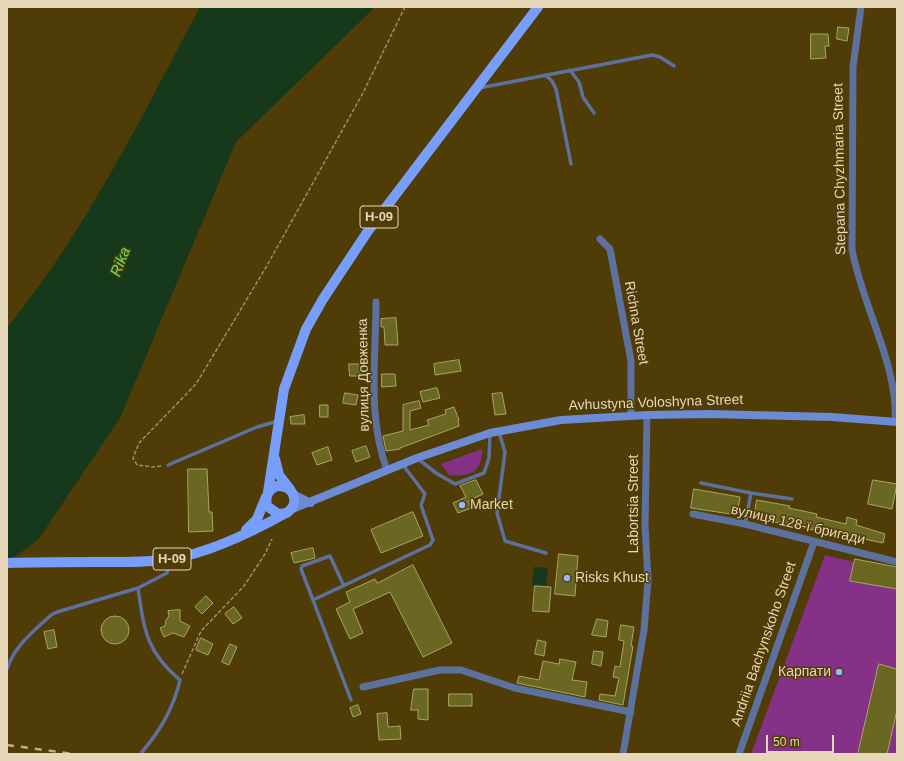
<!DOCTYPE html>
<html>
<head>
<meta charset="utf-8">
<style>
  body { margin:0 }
  #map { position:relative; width:904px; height:761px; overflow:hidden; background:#503c06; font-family:Arial,sans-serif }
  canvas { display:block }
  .frame { position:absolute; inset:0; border:8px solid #e6d7b8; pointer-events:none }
  .scale { position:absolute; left:766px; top:735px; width:68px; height:18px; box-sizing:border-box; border:2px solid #e6d7b8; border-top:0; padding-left:5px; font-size:12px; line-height:14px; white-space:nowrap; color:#e6d7b8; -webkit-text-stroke:3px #503c06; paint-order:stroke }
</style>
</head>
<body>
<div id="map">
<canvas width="904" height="761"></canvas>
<div class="frame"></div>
<div class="scale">50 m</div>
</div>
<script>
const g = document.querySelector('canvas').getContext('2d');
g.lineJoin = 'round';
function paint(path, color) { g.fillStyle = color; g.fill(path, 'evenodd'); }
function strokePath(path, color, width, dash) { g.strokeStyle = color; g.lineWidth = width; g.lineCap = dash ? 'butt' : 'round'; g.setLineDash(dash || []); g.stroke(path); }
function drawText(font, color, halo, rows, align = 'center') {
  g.font = font + ' Arial,sans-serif'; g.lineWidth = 3; g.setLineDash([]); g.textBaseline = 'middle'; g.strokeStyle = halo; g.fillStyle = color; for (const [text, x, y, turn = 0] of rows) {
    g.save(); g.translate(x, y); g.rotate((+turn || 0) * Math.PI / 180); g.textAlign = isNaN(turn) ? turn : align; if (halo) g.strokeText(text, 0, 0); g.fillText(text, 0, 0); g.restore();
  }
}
paint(new Path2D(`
  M482,449C482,472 471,477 449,475L441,464Z
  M825,555L854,562L851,581L897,589V754H751Z`), '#853188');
paint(new Path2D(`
  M200,7H375L236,142L120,418L38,540L13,558L7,569V328C86,231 142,116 200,7Z
  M534,567L548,568L546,586L532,585Z`), '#15391a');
const building = new Path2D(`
  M838,27L849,28L847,41L837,39Z
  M811,34H828L829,46H825L826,58L811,59Z
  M396,318L398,345H385L384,327H381V319Z
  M459,360L461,371L435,375L434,364Z
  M349,364H362L363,376H350Z
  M382,374H395L396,386L382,387Z
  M437,388L440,398L423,402L420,392Z
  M345,393L358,395L356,405L343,403Z
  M502,393L506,414L495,415L492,394Z
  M419,401L421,408L410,411V430L429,425L427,420L446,414L445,410L454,407L459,420H458L459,426L400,448V449L386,451L383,436L403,431V405Z
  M320,405H328V417H320Z
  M304,415L305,424H291L290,417Z
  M366,446L370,457L356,462L352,451Z
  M328,447L332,460L317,465L312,453Z
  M188,469H207L209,512H212L213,531L189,532Z
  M476,480L483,494L468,501L471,508L458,513L453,503L466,497L460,486Z
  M873,480L897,484L892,509L868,504Z
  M694,489L740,497L737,515L691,508Z
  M757,500L790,506L789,508L817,514L816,517L846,524L847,517L857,520L856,525L885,534L883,543L813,528V530L754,518Z
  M413,512L423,536L381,553L371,530Z
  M313,548L315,558L294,563L291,553Z
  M559,554L578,556L575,596L555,594Z
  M855,559L897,567V589L850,581Z
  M413,565L452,643L423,657L390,592L353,609L363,633L350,639L336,609L350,602L346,592L375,579L377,583Z
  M535,586L551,587L549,612L533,611Z
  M206,596L213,603L202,614L195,607Z
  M234,607L242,618L233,624L225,614Z
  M180,610V621L190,626L184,637L173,633L164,637L160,628L165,626L166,620L169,616L168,611Z
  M101 630a14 14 0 1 1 28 0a14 14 0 1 1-28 0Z
  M597,619L608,621L606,637L592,635Z
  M621,625L634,627L631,646H633L623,705L599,700L600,694L615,696L619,678L613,677L615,666L620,667L624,641L619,640Z
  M54,630L57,647L48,649L44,632Z
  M201,638L213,644L208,655L196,650Z
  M538,640L546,642L544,656L535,654Z
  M230,644L237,647L229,665L222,662Z
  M594,651L603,652L601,666L592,664Z
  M560,659L576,662L572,680L587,682L585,697L517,683L519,676L539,680L543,661L559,664Z
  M879,664L897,669V710L887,754H858Z
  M414,689H428V720L418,719V710H411Z
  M449,694H472V706H449Z
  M358,705L361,714L353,717L350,708Z
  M387,713L388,727L400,726L401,739L379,740L377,714Z`);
paint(building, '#6a6722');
strokePath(building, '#a9a662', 1);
strokePath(new Path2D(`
  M161,466L152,467L137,465L133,458L139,443L196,384L265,269L363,93L405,7
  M182,674L201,631L244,586L265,554L272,539`), '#9f8e64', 1.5, [4, 2]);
strokePath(new Path2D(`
  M570,70L579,82L583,97L594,113
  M545,75L552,81L556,89L571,164
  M479,88L652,55L660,57L674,66
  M499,432L505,452L497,513L505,541L546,553
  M418,459L436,473L455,484L484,473L489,458L490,434
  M168,465L257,427L278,421
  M701,483L751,493L792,499
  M745,524L751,493
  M138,588C144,629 146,652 180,680C174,707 160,731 142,752
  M313,600L301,569L302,566L330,556L344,586
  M7,669C14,646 34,631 51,615L57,612L138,588L167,573L170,560
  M351,700L313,600L430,545L433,540L421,505L425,494L403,465`), '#5d719f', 3.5);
strokePath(new Path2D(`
  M861,7L853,67L852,249C861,303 899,367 895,421
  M600,239L610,249L631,361V415
  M376,302C376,358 367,417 387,470
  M693,514L745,524L897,562
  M363,687L440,670H461L515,688L631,712
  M623,754L644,630L648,580L645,526L647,415
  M739,754L814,542`), '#5d719f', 7);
strokePath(new Path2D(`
  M293,494L311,503
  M290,510L417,458L490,433L561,420L647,415L710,414L832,417L897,422`), '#6d8bd4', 8);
strokePath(new Path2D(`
  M275,459L279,475L290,489
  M268,492L284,389L306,329L323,299L368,231L538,7
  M246,530L257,519L266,497
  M7,563C36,562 66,562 95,562C120,562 146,563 171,559C208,553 252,532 286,513C301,504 294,485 277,486C268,490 265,496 267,506L278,514L287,513`), '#789efc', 10);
strokePath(new Path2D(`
  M7,745L74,754`), '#bfae89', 2.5, [7, 7]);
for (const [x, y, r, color] of [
  [462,505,4,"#97b6fd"],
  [567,578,4,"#97b6fd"],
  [839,672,4,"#97b6fd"]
]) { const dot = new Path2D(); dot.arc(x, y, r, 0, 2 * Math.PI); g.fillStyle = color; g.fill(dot); strokePath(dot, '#503c06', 1.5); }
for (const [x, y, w] of [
  [379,217,38],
  [172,559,38]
]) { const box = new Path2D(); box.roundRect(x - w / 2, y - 11, w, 22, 3); g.fillStyle = '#503c06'; g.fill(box); strokePath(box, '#e6d7b8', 1); }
drawText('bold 13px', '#e6d7b8', null, [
  ["Н-09",379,217],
  ["Н-09",172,559]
]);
drawText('14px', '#e6d7b8', '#503c06', [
  ["Stepana Chyzhmaria Street",840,169,-91],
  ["Richna Street",636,323,80],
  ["вулиця Довженка",364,375,-91],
  ["Avhustyna Voloshyna Street",656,403,-2],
  ["Labortsia Street",634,504,-90],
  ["вулиця 128-ї бригади",798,525,13],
  ["Andriia Bachynskoho Street",764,644,-71]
]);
drawText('14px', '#e6d7b8', '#503c06', [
  ["Market",470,505],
  ["Risks Khust",575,578],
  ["Карпати",831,672,"right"]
], 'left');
drawText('italic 15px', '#5ce771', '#503c06', [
  ["Rika",121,262,-68]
]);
</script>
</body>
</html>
